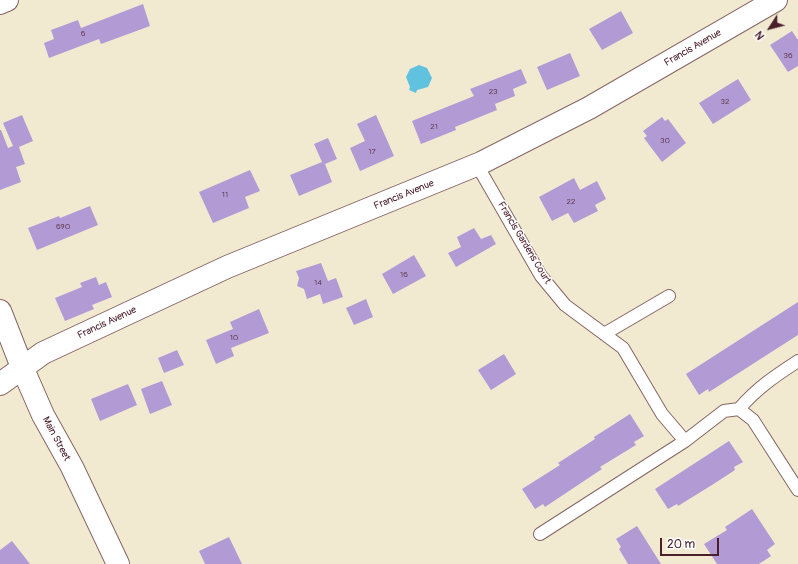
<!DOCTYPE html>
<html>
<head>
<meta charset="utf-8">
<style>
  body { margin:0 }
  #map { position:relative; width:798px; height:564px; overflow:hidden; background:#f2e9d1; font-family:Pangolin,sans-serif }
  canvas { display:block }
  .north { position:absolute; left:750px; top:8px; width:40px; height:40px; -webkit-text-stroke:3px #fff; paint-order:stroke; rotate:234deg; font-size:11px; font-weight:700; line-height:16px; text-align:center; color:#4a1f2b }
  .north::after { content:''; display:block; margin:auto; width:14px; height:18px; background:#4a1f2b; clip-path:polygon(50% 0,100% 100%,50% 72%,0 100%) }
  .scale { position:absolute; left:660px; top:538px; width:59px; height:18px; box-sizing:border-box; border:2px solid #4a1f2b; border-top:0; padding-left:5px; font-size:12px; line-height:14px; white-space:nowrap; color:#4a1f2b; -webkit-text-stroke:3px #fff; paint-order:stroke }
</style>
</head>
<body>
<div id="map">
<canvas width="798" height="564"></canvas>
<div class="north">N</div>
<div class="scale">20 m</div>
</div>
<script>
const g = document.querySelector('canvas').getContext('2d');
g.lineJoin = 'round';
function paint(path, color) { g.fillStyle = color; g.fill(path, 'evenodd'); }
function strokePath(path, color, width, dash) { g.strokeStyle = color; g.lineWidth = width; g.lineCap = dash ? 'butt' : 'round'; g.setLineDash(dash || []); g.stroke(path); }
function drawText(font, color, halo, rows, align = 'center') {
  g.font = font + ' Pangolin,sans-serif'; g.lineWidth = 3; g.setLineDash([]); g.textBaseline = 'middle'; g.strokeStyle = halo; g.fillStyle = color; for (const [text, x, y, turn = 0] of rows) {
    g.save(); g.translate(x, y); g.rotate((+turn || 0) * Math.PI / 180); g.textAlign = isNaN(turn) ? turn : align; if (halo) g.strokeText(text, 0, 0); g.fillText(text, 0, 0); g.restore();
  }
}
paint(new Path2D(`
  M419,65L427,68L432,78L428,87L417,90L416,93L409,90L410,87L406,77L410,69Z`), '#60c2df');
paint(new Path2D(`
  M143,4L150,26L101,44L99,39L49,58L44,43L54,39L51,30L78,20L81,28Z
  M621,11L633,33L602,50L589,29Z
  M792,31L798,40V66L788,72L770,45Z
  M570,53L580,76L547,90L537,67Z
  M521,69L527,83L513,89L515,96L495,104L497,110L455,127L456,130L421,144L412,121L474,96L470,89Z
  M738,79L751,100L713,124L699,103Z
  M22,115L33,141L19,147L25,164L16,167L21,182L0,190V130H1L8,148L13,146L3,123Z
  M376,115L394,156L360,171L350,148L365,141L357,124Z
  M662,117L665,121L668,119L686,143L662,162L644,138L647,136L643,131Z
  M328,138L337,159L325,164L332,182L299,196L290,175L322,162L314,144Z
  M250,170L260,191L245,197L249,208L213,223L199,192Z
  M574,178L580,190L597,181L606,199L595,205L598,211L574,223L568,213L552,221L539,197Z
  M90,206L98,225L37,250L28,228L59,216L60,218Z
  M474,228L481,239L491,235L496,244L456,267L448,253L461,247L457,237Z
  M414,255L426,276L393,294L382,274Z
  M321,263L328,281L336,278L343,297L323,304L320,294L307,299L304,289L297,286L299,278L296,271Z
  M96,277L99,285L106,282L112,297L92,305L94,309L65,321L55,298L82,287L80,283Z
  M366,299L373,317L354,325L346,308Z
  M798,302V335L709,392L708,389L699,395L686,374Z
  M259,309L269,333L231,348L234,356L216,364L206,340L233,329L230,322Z
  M177,350L184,365L164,373L158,358Z
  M504,354L516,374L491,390L478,370Z
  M162,381L172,405L150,414L141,389Z
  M128,384L137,405L100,421L91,399Z
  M630,414L644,436L634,442L636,445L600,467L602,469L545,507L543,504L535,509L522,489L560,465L558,463L595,439L594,437Z
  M729,441L743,462L734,467L735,470L712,485L678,506L677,504L668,509L655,489Z
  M752,509L775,544L767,550L771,556L759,564H717L704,544L727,530L725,527Z
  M637,526L661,564H628L619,549L621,547L616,539Z
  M229,537L242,564H205L199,551Z
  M12,541L30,564H0V550Z`), '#b29bd5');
const service = new Path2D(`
  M477,165L541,276L565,305L623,348L662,414L685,441
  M604,334L669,296
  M739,409C757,388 775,376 798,361
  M540,534L685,441L724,411L739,409L753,420L798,490`);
const minor = new Path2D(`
  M0,3L7,0
  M0,384L43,353L227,267L481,163L589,108L776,0`);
const secondary = new Path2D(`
  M0,311L22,367L43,415L72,467L118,564`);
strokePath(service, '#856665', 14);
strokePath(minor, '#856665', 24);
strokePath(secondary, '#856665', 24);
strokePath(service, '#fff', 12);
strokePath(minor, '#fff', 22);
strokePath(secondary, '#fff', 22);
drawText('8px', '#643e56', null, [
  ["6",83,34],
  ["36",788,56],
  ["23",493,92],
  ["32",725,102],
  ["21",434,127],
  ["30",665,141],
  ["17",372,152],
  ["11",225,195],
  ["22",571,202],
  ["690",63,227],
  ["16",404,275],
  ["14",318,283],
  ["10",234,338]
]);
drawText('10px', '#4a1f2b', '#fff', [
  ["Francis Avenue",693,48,-30],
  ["Francis Avenue",404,195,-22],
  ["Francis Gardens Court",524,243,59],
  ["Francis Avenue",107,323,-25],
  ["Main Street",56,439,62]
]);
</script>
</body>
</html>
